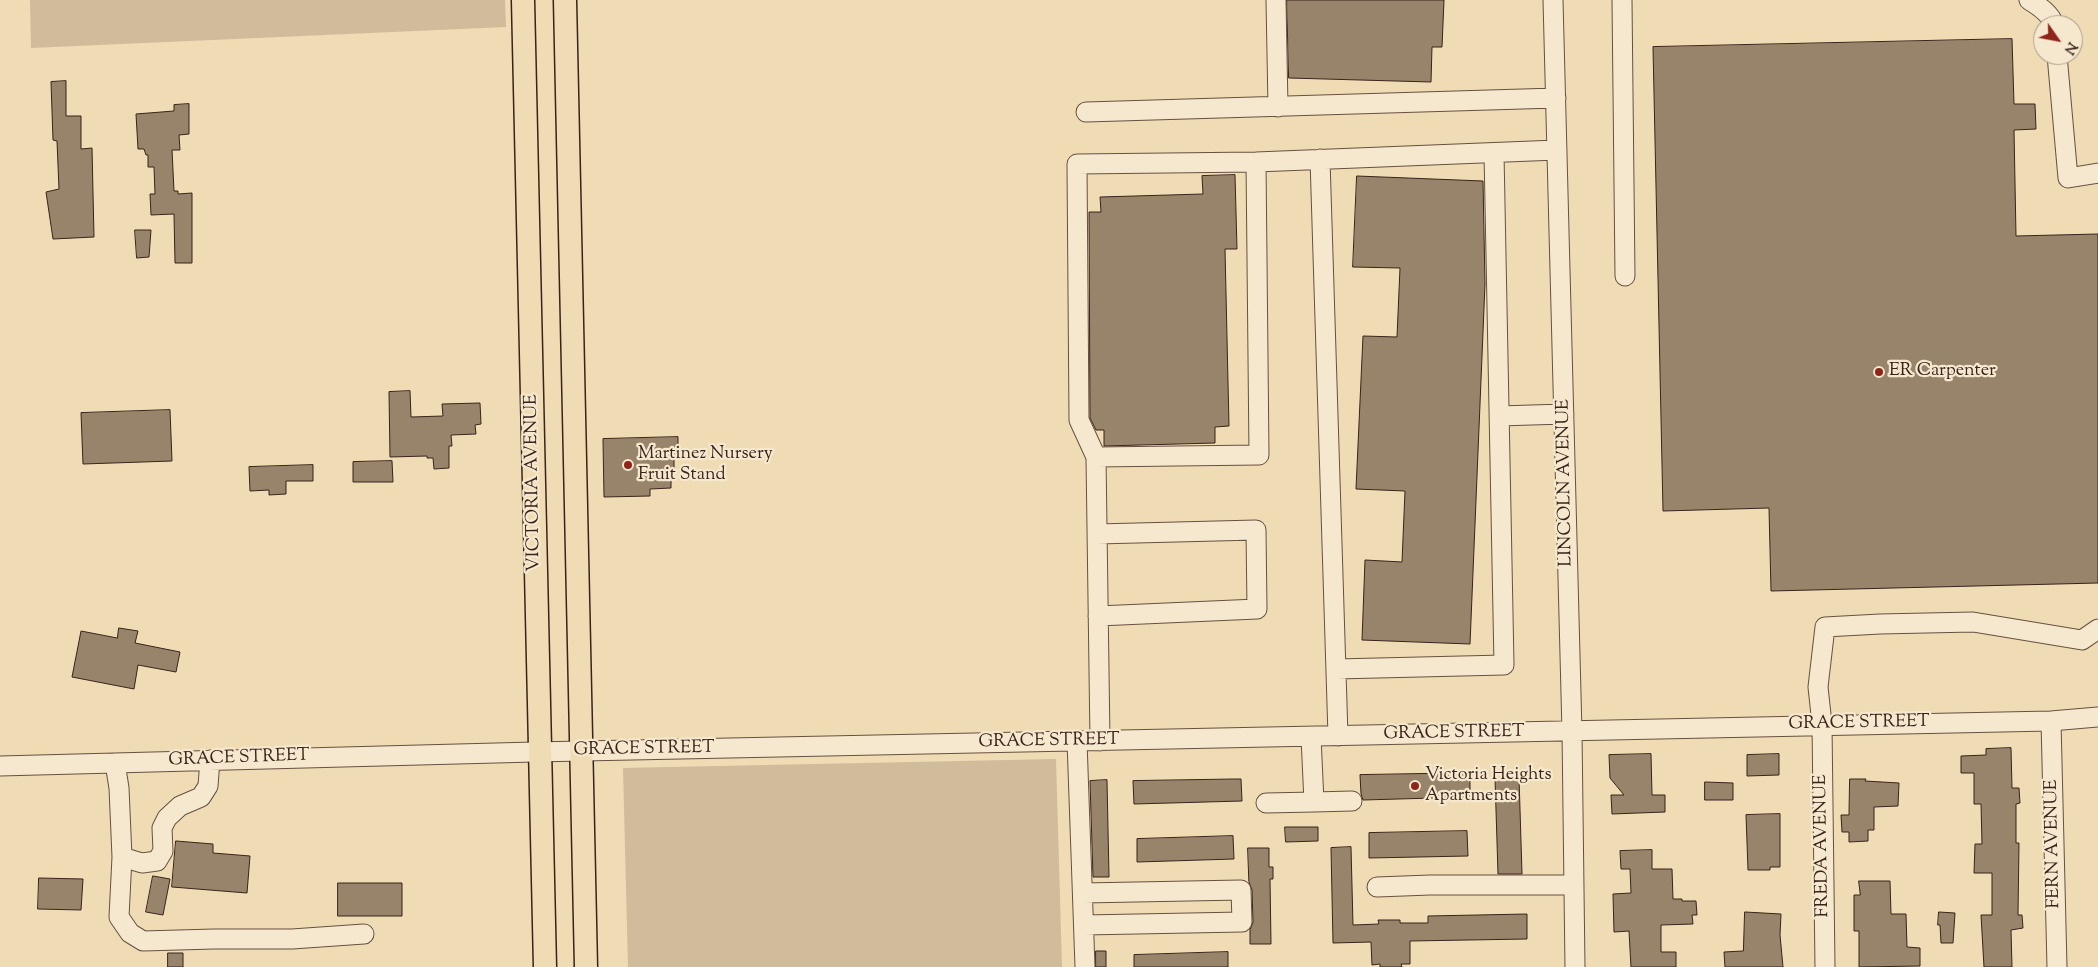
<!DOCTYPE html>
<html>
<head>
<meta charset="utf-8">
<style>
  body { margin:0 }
  #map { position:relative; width:2098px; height:967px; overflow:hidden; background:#efdbb4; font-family:"Sorts Mill Goudy",serif }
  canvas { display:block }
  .north { position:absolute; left:2033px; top:15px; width:50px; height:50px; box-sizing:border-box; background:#f5e8ce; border:1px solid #aa9986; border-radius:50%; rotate:123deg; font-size:14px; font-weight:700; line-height:20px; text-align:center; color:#39231b }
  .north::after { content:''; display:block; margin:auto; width:18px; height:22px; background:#8f2418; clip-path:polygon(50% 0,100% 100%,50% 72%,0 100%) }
</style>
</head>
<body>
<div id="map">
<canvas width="2098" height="967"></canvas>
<div class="north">N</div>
</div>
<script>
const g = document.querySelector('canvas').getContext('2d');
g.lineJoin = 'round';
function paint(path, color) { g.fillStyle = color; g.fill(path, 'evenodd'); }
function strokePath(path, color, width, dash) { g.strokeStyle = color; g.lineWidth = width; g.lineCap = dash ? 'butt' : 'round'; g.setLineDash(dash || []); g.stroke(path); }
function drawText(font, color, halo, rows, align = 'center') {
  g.font = font + ' "Sorts Mill Goudy",serif'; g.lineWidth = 4.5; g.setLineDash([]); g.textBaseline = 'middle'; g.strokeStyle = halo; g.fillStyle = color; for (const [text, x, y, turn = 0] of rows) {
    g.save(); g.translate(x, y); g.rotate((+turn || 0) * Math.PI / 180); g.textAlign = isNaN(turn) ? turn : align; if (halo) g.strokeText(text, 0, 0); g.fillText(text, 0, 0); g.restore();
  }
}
paint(new Path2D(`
  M30,0H505L506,27L31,48Z
  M1056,759L1062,967H628L623,768Z`), '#d0bc9a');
const building = new Path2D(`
  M1287,0H1444L1442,47H1432L1431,82L1289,78Z
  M2012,39L2014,104H2035L2036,129L2014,130L2016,236L2098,234V583L1771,591L1769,508L1663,511L1653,47Z
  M66,81V116H81V149L92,148L94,237L53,239L46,192L59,189L57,141L53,140L51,82Z
  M189,104V134L179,135L180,150H172L174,191H178V194L192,193V263H175L174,214L151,215L150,194H155L154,167H148V155H146L144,149H138L136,114L174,111V105Z
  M1235,175L1237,249H1225L1229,426L1215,427V443L1104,446V430H1096L1090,418L1089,212H1101L1100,197L1203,194L1202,176Z
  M1357,176L1483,181L1485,284L1470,644L1362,640L1365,560L1402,562L1405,491L1356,489L1363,336L1397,337L1400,268L1353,267Z
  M135,230H151L149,257L137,258Z
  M410,391L411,417L443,416L442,404L480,403L481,424L475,425L476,434L451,435L452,446H449V468L434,469L433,458H427V456L390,457L389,392Z
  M170,410L172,461L83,464L81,413Z
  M678,437V451H674V474H671V488L650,489V496L604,497L603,439Z
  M392,461L393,482H353V462Z
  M313,465V481H286V494L269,495V490L250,491L249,467Z
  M119,628L138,631L135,643L180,652L176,672L138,665L134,689L72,677L81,631L117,638Z
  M2011,748L2012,788H2019L2020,803L2016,804V843H2019L2018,915H2022L2023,928L2011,930L2012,967H1984L1981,915H1992V873H1974L1975,844H1982L1981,804H1974V773H1961V756L1986,755V749Z
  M1651,754L1652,795H1665V812L1612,814L1611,795H1624L1610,778L1609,755Z
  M1779,754V775L1747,776V755Z
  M1454,773H1470V797L1363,800L1361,794L1360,775Z
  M1519,777L1522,874H1498L1495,778Z
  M1234,779H1241L1242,801L1134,804L1133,781Z
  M1850,779H1866L1865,781L1899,783L1898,806L1874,807V830H1868V841L1849,842V832H1842L1841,815H1849V813Z
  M1107,780L1109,877H1093L1090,781Z
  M1705,782L1733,783V800H1705Z
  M1780,814V867H1770V870H1748L1746,815Z
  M1285,827H1318V841L1286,842Z
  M1467,831L1468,856L1369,858V833Z
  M1233,836L1234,859L1137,862V839Z
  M176,841L213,844V853L250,856L247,893L172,887Z
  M1351,847L1353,925L1379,924L1378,920H1400V923H1428V916L1527,914V939L1410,941V964H1401L1402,967H1380V964L1372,965L1371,942L1333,943L1331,848Z
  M1248,848H1269V867H1273V879H1270L1271,944H1250V930L1253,922L1252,890L1249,882Z
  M1652,850V869H1672L1673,899H1682V901H1696L1697,915H1692L1693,924L1661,925V952H1676V967H1631L1629,931L1614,932L1613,894L1631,893L1630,869H1621L1620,851Z
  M153,876L170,879L163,915L146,912Z
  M39,878L83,879L81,910L38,909Z
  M1859,881H1890L1891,914H1906L1907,947L1920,948V966L1859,967V931H1854V895H1860Z
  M338,883H402V916H338Z
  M1745,912L1781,914L1780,935L1783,967H1725L1724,952L1743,951Z
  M1939,912L1955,913L1953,943H1941L1940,925H1938Z
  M1096,951H1106V967H1096Z
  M1228,952V967H1134V955Z
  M168,953H183V967H168Z`);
paint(building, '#98836b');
strokePath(building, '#39231b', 1);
const minor = new Path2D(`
  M1276,0L1278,107
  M1553,0L1572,732L1575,967
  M1622,0L1625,276
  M2029,0C2039,6 2051,14 2054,25
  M2057,55L2068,178L2098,173
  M1086,112L1556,98
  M1320,159L1338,736
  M1256,162L1259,455L1096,457L1079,420L1077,164L1256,162L1557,150
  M1499,416L1564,414
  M1096,457L1100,741
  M1097,534L1256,530L1257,609L1098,616
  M1336,669L1504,665L1494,153
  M2051,721L2057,967
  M1077,741L1085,967
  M115,763L119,788L122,857L142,863L157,861L163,851L162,828L167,818L180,806L201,797L208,786L210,760
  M0,766L534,752L2051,721L2098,717
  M1314,802L1352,801
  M1266,803L1314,802L1311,737
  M122,857L119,917L130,933L143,941L214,939H292L364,934
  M1377,887L1430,885H1574
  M1083,893L1241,890L1242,922L1084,925
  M1825,967L1822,724L1818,687L1825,627L1880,624L1973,622L2082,640L2098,629`);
const major = new Path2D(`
  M523,0L545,967
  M565,0L586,967`);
strokePath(minor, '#665141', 21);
strokePath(major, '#39231b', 25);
strokePath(minor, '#f5e8ce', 19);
strokePath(major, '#efdbb4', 22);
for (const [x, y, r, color] of [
  [1879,372,5,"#8f2418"],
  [628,465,5,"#8f2418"],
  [1415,786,5,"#8f2418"]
]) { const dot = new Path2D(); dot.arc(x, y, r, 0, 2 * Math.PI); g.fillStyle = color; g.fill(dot); strokePath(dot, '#f5e8ce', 2); }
drawText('18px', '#39231b', '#f5e8ce', [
  ["ER Carpenter",1889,372],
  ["Martinez Nursery",638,455],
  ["Fruit Stand",638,476],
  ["Victoria Heights",1425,776],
  ["Apartments",1425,797]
], 'left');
drawText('18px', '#39231b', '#f5e8ce', [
  ["VICTORIA AVENUE",534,483,-91],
  ["LINCOLN AVENUE",1566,483,-91],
  ["GRACE STREET",1859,724,-1],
  ["GRACE STREET",1454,734,-1],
  ["GRACE STREET",1049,742,-1],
  ["GRACE STREET",644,750,-1],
  ["GRACE STREET",239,759,-2],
  ["FERN AVENUE",2054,844,-91],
  ["FREDA AVENUE",1823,846,-91]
]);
</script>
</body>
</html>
